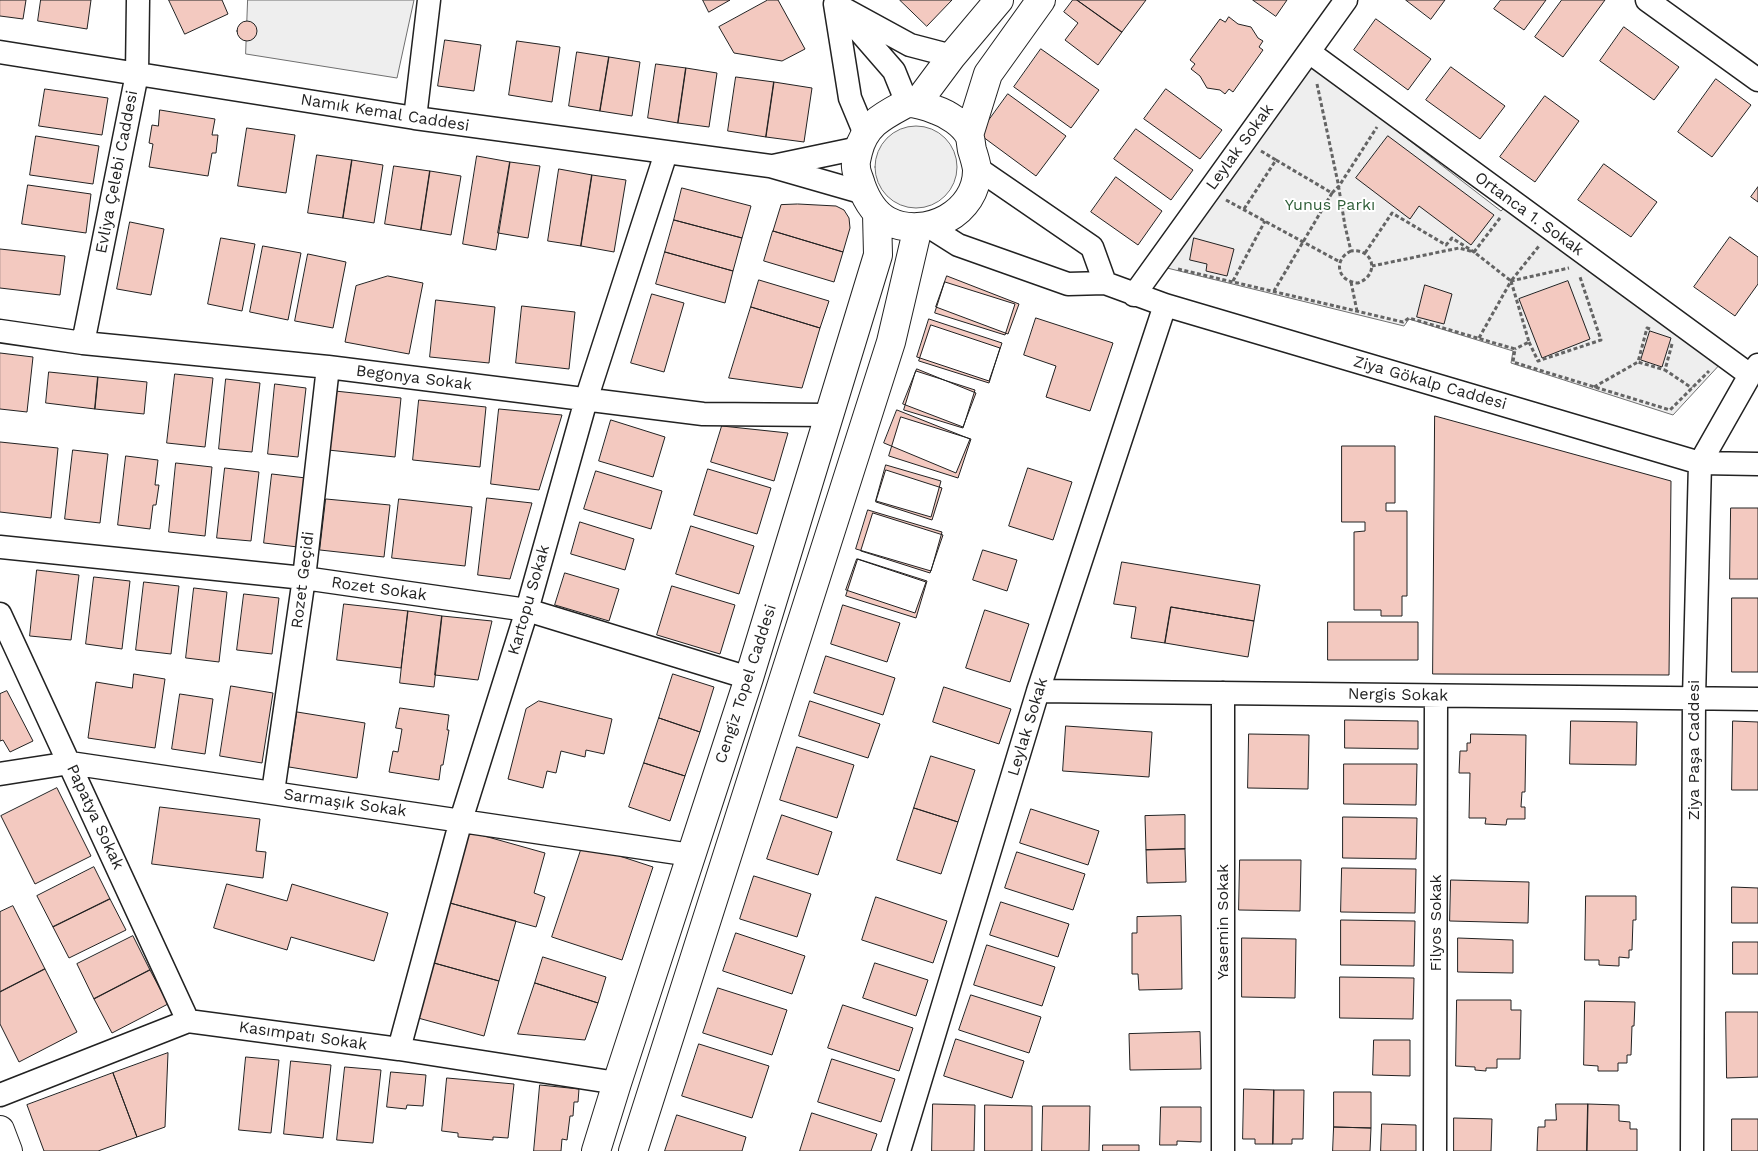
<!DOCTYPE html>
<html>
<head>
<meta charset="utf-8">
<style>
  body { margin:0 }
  canvas { display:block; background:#fff }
</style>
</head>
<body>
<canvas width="1758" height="1151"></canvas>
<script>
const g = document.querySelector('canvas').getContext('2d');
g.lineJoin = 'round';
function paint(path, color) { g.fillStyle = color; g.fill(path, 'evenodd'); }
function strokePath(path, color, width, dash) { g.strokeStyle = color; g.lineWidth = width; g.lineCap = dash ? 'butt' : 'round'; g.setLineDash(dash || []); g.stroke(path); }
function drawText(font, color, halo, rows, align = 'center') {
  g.font = font + ' "Work Sans",sans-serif'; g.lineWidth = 4; g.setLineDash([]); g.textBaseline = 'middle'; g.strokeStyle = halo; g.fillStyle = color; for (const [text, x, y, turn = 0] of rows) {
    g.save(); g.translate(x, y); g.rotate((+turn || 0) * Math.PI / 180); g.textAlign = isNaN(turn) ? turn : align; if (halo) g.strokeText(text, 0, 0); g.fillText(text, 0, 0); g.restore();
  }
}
const green = new Path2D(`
  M248,0H414L397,78L246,54Z
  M1310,58L1401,134L1501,211L1510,202L1723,361L1673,415L1511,363L1513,351L1409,319L1404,326L1163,267Z
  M875 167a41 41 0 1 1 82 0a41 41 0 1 1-82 0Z`);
paint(green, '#eee');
strokePath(green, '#6f6f6f', 1);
const building = new Path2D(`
  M0,0H26L23,19L0,16Z
  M41,0H91L87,29L38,21Z
  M169,0H222L228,14L185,34Z
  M703,0H730L709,12Z
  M768,0H778L805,49L782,61L734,53L719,27Z
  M900,0H952L927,26Z
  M1073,0H1077L1122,32L1098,65L1065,40L1078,23L1064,12Z
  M1077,0H1146L1122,32Z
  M1253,0H1287L1276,16Z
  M1406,0H1445L1431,19Z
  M1501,0H1546L1524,30L1494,9Z
  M1562,0H1605L1563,57L1535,37Z
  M1229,17L1238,24L1251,27L1258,38L1263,41L1259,47L1263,50L1233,92L1229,89L1225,94L1220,90L1207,88L1200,76L1191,69L1195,64L1190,60L1220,19L1225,22Z
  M1376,19L1431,59L1408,90L1354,50Z
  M237 31a10 10 0 1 1 20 0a10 10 0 1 1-20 0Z
  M1624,27L1679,67L1654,100L1600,61Z
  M445,40L481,45L474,91L438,86Z
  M517,41L560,47L552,102L509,95Z
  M1041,49L1099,90L1071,128L1014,87Z
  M577,52L609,57L600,111L569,106Z
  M609,57L640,62L632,116L600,111Z
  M656,64L686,68L678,123L648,118Z
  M1451,67L1505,106L1480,139L1426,100Z
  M686,68L717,73L709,127L678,123Z
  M736,77L774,82L766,137L728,131Z
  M1716,79L1751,105L1712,157L1678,132Z
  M774,82L812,88L804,142L766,137Z
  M45,89L108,98L102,135L39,126Z
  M1166,89L1222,130L1200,159L1144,119Z
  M1008,94L1066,136L1036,176L979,134Z
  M1545,96L1579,121L1535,182L1500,157Z
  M160,110L215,119L212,135H218L216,153H212L208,176L149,167L153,144L149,143L152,125L158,126Z
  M247,128L295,135L286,193L238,186Z
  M1136,129L1193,170L1171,200L1114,159Z
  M36,136L99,146L93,184L30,175Z
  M1388,136L1494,215L1471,245L1419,206L1410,219L1356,178Z
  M317,155L352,160L343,218L308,213Z
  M477,156L510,162L496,250L463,244Z
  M352,160L383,165L374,223L343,218Z
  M510,162L540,166L528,238L498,233Z
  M1604,164L1657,202L1631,237L1578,200Z
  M394,166L430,171L421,230L385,224Z
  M559,169L592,175L581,246L548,241Z
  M430,171L461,176L451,235L421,230Z
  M592,175L626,180L614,252L581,246Z
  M1116,177L1162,211L1138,245L1091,212Z
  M28,185L91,194L86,233L22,224Z
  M1758,187V202L1751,197Z
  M682,188L751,206L742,238L674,220Z
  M798,204L836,206L844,210L849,218L850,228L843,252L773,231L781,205Z
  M674,220L742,238L733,271L665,252Z
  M130,222L164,229L151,295L117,289Z
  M773,231L843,252L834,282L764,261Z
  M1730,237L1758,257V284L1735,316L1694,287Z
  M221,238L255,244L242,311L208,304Z
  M1194,238L1234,249L1227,276L1206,271L1207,264L1190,260Z
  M263,246L301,253L288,320L250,312Z
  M0,249L65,256L60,295L0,288Z
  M665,252L733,271L725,303L656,284Z
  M308,254L346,262L333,328L295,321Z
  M388,276L423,283L409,354L345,342L356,286Z
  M947,276L1019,304L1008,334L936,307Z
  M759,280L829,301L820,328L751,307Z
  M1568,281L1590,339L1542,358L1519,299Z
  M945,282L1015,304L1005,335L935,313Z
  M1425,285L1452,294L1444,324L1417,317Z
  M652,294L684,303L664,372L631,363Z
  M436,300L495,307L489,363L430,357Z
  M522,306L575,312L569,369L516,363Z
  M751,307L820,328L802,388L729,378Z
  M1036,318L1113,343L1090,411L1046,397L1056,366L1024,355Z
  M929,319L1002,343L989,381L917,357Z
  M931,325L1000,348L989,383L919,361Z
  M1650,331L1671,338L1662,367L1641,360Z
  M0,353L33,357L27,412L0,409Z
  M917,369L976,393L963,427L903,404Z
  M916,371L975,390L963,428L904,410Z
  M49,372L98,377L95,409L46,403Z
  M175,374L213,378L205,447L167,443Z
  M98,377L147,382L144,414L95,409Z
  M226,379L260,383L252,452L219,449Z
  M275,384L306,388L298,457L268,454Z
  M335,391L401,398L395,457L328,450Z
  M419,400L486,407L480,467L413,460Z
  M499,409L562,415L539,490L491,484Z
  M897,410L970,439L956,473L884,443Z
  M1435,416L1671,481L1669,675L1433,674Z
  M901,417L971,439L958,478L889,456Z
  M611,420L665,437L653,477L599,461Z
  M722,426L788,433L774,481L711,462Z
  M0,442L58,448L51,518L0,512Z
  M1342,446H1395V503H1386V511H1407V596H1402V616H1381V610H1354V532L1365,531V522H1342Z
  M73,450L108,454L100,523L65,519Z
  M126,456L158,460L155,485H159L156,505H153L150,529L118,525Z
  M176,463L212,467L205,536L169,532Z
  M886,465L941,481L931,517L876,501Z
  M225,468L259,472L251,541L217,538Z
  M1028,468L1072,482L1053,540L1009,526Z
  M708,469L771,488L757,534L694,515Z
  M886,470L942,488L932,520L876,502Z
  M596,471L662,491L651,529L584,509Z
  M272,474L306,478L298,547L264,543Z
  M487,498L532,503L510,579L478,575Z
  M326,499L390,505L384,557L320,550Z
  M399,499L472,507L465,566L392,558Z
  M1731,508H1758V579H1730Z
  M868,510L942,532L931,571L856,549Z
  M873,513L943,535L930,573L861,551Z
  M580,522L634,539L625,570L571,554Z
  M691,526L754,546L739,594L676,574Z
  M983,550L1017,560L1007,591L973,580Z
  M857,559L926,582L915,613L846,590Z
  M858,559L927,581L916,618L846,596Z
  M1122,562L1260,585L1254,621L1171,607L1165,643L1131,638L1136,607L1114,604Z
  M37,570L79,575L71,640L30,636Z
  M565,573L619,589L609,621L555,605Z
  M94,577L130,581L122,649L86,644Z
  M144,582L179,586L171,654L136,650Z
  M672,586L735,605L720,654L657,635Z
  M194,588L227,592L219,662L186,658Z
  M244,594L279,598L272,654L237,650Z
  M1732,598H1758V672H1732Z
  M344,604L408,611L401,668L337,660Z
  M843,605L900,623L887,662L831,644Z
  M1171,607L1254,621L1248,657L1165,643Z
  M985,610L1029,624L1010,682L966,668Z
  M408,611L442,616L434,687L400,683Z
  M442,616L492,621L478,680L435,675Z
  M1328,622H1418V660H1328Z
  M826,656L895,678L883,715L814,693Z
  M134,674L165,679L155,748L88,738L96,682L132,688Z
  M673,674L714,687L700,732L659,718Z
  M231,686L273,693L262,763L220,756Z
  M944,687L1011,709L999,744L933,722Z
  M7,691L33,741L10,752L3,740L0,741V694Z
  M180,694L213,699L205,754L172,749Z
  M539,701L612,719L604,754L586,750L585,757L561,751L556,773L547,771L543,788L508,779L526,709Z
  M810,701L880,724L868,758L799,736Z
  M400,708L449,715L447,730H449L443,765H441L439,780L389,772L393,751L398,752L402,729L396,728Z
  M297,712L365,723L357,778L289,767Z
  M659,718L700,732L685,776L644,763Z
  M1345,720L1418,721V749L1345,748Z
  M1571,721L1637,722L1636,765L1570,764Z
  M1733,721L1758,722V790H1732Z
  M1066,726L1152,732L1149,777L1063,771Z
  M1249,734L1309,735L1308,789L1248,788Z
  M1471,734L1526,735L1525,792H1522L1521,807H1525V819H1507L1506,825L1485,824L1486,818H1469L1470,773H1459L1460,751H1467V743H1470Z
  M797,747L854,765L837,818L780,800Z
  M931,756L975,770L958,822L914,808Z
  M644,763L685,776L670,821L629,807Z
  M1344,764H1417L1416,805L1344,804Z
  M57,788L91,856L35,884L1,816Z
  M160,807L260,819L256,851L266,852L263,878L152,864Z
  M914,808L958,822L941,874L897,860Z
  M1031,809L1099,831L1088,865L1020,843Z
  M782,815L832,832L818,875L767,859Z
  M1185,815V849L1146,850L1145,816Z
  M1343,817L1417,818L1416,859L1343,858Z
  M470,832L545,853L534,893L545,897L536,927L450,903Z
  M583,844L653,867L622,960L552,937Z
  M1185,849L1186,882L1147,883L1146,850Z
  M1017,852L1085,874L1073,910L1005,888Z
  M1240,860H1301L1300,911L1239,910Z
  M94,867L110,899L53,927L37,896Z
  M1342,868L1416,869L1415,913L1341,912Z
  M754,876L811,894L797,937L740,919Z
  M1451,880L1529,882L1528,923L1450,921Z
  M227,884L287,901L292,884L388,913L374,961L291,937L287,950L214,928Z
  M1732,887L1758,888V923H1732Z
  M1586,896H1636V920H1633L1632,950H1629V958L1619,957V966L1599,965V960H1585Z
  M876,897L947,921L933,963L862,940Z
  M110,899L126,930L69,958L53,927Z
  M1001,902L1069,924L1058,957L990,935Z
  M450,903L516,921L499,981L434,963Z
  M13,906L45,969L0,992V912Z
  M1181,916L1182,989L1139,990L1138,974H1132V933H1137V917Z
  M1341,920L1415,921L1414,966L1341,965Z
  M736,933L805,956L792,994L723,971Z
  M133,936L150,970L94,999L77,964Z
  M1242,938L1296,939L1295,998L1242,997Z
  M1458,938L1513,940V973L1458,972Z
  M1733,942H1758V974H1733Z
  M987,945L1055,967L1042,1006L974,985Z
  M543,957L606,977L598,1003L535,983Z
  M434,963L499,981L484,1036L418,1018Z
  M875,963L928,980L916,1016L863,998Z
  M45,969L77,1032L19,1062L0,1024V992Z
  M150,970L168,1004L112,1033L94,999Z
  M1340,977L1414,978L1413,1019L1340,1018Z
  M535,983L598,1003L585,1040L518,1034Z
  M718,988L787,1010L772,1055L703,1033Z
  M971,995L1041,1017L1029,1053L959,1030Z
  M1457,1000H1511V1010H1521L1520,1059H1497V1068H1486V1071L1475,1070V1067L1456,1066Z
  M1585,1001L1635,1002L1634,1026H1632L1631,1055H1627V1063H1618V1071H1598V1066L1584,1065Z
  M843,1005L913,1028L899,1071L828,1048Z
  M1726,1012H1758V1077L1727,1078Z
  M1200,1032L1201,1069L1130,1070L1129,1034Z
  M956,1039L1024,1061L1012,1098L944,1076Z
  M1374,1040H1410V1076L1373,1075Z
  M699,1044L769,1066L752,1118L682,1096Z
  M168,1053L165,1127L137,1137L113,1073Z
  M246,1057L279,1060L271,1133L239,1130Z
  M832,1059L895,1079L881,1122L818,1102Z
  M291,1061L331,1065L323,1138L284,1134Z
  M345,1067L381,1070L373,1143L337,1140Z
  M391,1072L426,1075L423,1106L407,1105L406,1109L387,1107Z
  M113,1073L137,1137L98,1151H44L27,1105Z
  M447,1078L514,1084L508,1138L493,1137V1140L458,1137V1133L442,1131Z
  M540,1085L579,1089L578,1102H574L573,1116H570L567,1140L562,1139L561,1151H534Z
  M1244,1089L1274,1090L1273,1144H1255V1139H1243Z
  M1274,1090H1304L1303,1139H1292V1144H1273Z
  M1334,1092H1371V1128L1334,1127Z
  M933,1104L975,1105L974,1151H932Z
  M1556,1104H1588L1587,1151H1537L1538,1127H1545V1120H1556Z
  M1588,1104L1619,1105V1121L1630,1122V1129H1637V1151H1587Z
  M985,1105L1032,1106V1151H985Z
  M1043,1106H1090L1089,1151H1042Z
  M1161,1107H1201V1142L1177,1141V1145H1160Z
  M812,1113L877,1134L871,1151H800Z
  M677,1115L746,1137L742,1151H665Z
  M1454,1118L1492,1119L1491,1151H1454Z
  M1732,1119H1758V1151H1732Z
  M1382,1124L1416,1125V1151H1381Z
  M1334,1127L1371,1128L1370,1151H1333Z
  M1103,1145H1139V1151H1103Z`);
paint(building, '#f3c9c0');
strokePath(building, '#222', 1);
const minor = new Path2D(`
  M1647,0L1758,80
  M835,4L850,98L865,134
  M835,4L910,45L952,56
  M848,18L894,71L907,103
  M0,52L415,118L770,166L864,193
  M1309,52L1750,375
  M415,118L429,0
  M773,166L859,148
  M977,168L1092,247L1105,283
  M928,226L958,245L1068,284L1105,283L1165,305L1700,463L1758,464
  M1134,295L1346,0
  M0,331L83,343L328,367L703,414L829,415
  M83,343L137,74L138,0
  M0,547L304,578L527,610L749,678
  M0,614L188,1021
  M1038,691L1758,699
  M0,774L70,763L691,855
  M273,792L304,578L328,367
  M399,1049L461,820L527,610L586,400L666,153
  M0,1095L188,1021L399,1049L617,1083
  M899,1151L1038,691L1165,305
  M1223,1151V693
  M1435,1151L1436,696
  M1692,1151L1694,698L1700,463L1750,375L1758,365`);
const major = new Path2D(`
  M907,103C918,103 926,106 936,110C948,114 963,124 969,135C971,139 971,146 972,150C974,156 976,163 977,169C978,213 925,240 888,221C875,214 866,199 861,185C860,180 856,173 856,167C855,163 857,157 858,152C865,124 883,116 907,103Z
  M917,103L952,56L999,0
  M969,135L988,74L1041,0
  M0,1130L8,1151
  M596,1151L617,1083L749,678L878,255L877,214
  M633,1151L891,342L918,227`);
strokePath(minor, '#222', 25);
strokePath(major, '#222', 30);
strokePath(new Path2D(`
  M1317,84L1338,183L1345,226L1351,251C1374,248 1380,275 1358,283C1338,282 1332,260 1351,251
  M1261,151L1276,160
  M1332,193L1339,186L1377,127
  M1226,200L1340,262
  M1244,209L1276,160L1332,193L1274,291
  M1500,218L1474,252L1511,281L1539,246
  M1365,253L1392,213L1446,245L1452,238L1474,252L1459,248L1372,266
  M1178,269L1403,322L1409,318L1515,349L1513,362L1670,410L1709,371
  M1233,281L1265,221
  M1511,281L1529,342L1515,349
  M1351,282L1357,311
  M1650,329L1647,328L1638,362L1665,370
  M1479,338L1511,281L1569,268
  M1529,342L1538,361L1601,340L1580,277
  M1672,344L1665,370L1692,388
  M1594,387L1638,362`), '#646464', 3, [4, 2.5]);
strokePath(minor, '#fff', 22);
strokePath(major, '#fff', 28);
drawText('16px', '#222', '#fff', [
  ["Namık Kemal Caddesi",385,113,9],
  ["Leylak Sokak",1240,147,-54],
  ["Evliya Çelebi Caddesi",117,172,-79],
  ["Ortanca 1. Sokak",1529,214,36],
  ["Begonya Sokak",414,378,7],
  ["Ziya Gökalp Caddesi",1430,383,16],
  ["Rozet Geçidi",303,580,-83],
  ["Rozet Sokak",379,589,8],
  ["Kartopu Sokak",529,600,-74],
  ["Cengiz Topel Caddesi",746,684,-72],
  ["Nergis Sokak",1398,695,1],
  ["Leylak Sokak",1028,727,-73],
  ["Ziya Paşa Caddesi",1694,750,-90],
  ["Sarmaşık Sokak",345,803,8],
  ["Papatya Sokak",95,817,65],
  ["Yasemin Sokak",1223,922,-90],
  ["Filyos Sokak",1436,923,-90],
  ["Kasımpatı Sokak",303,1036,8]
]);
drawText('16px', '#2f5e38', '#fff', [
  ["Yunus Parkı",1330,205]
]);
</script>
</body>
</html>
